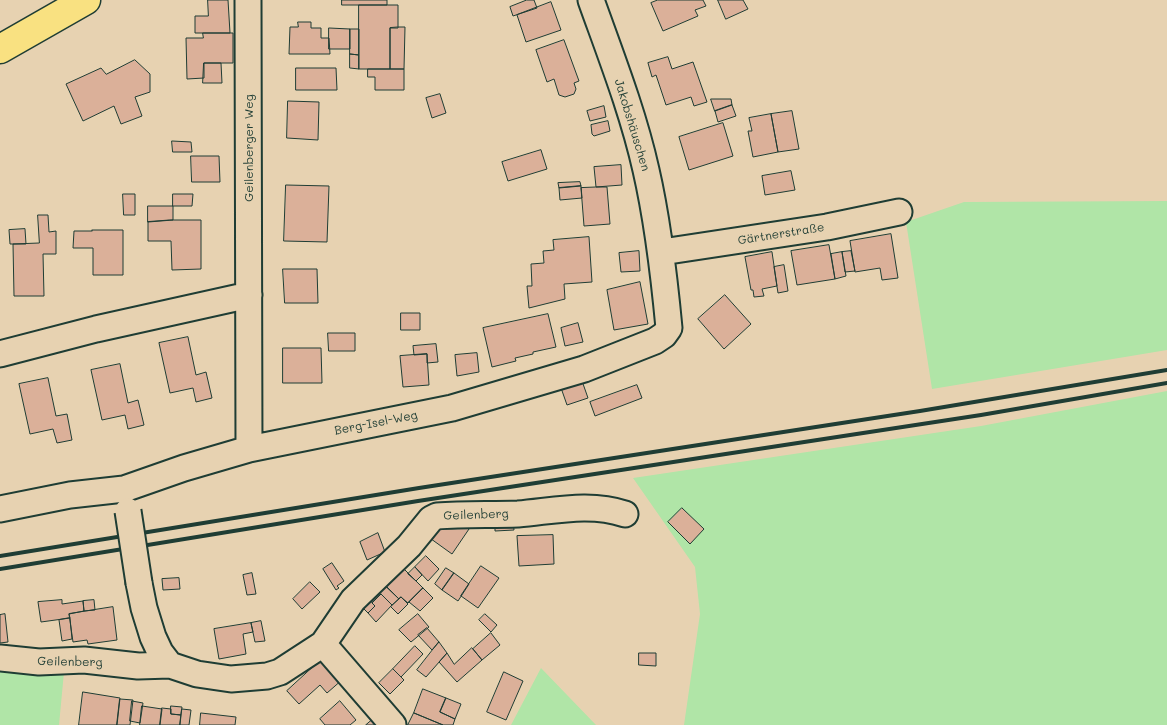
<!DOCTYPE html>
<html>
<head>
<meta charset="utf-8">
<style>
  body { margin:0 }
  canvas { display:block; background:#e7d2b1 }
</style>
</head>
<body>
<canvas width="1167" height="725"></canvas>
<script>
const g = document.querySelector('canvas').getContext('2d');
g.lineJoin = 'round';
function paint(path, color) { g.fillStyle = color; g.fill(path, 'evenodd'); }
function strokePath(path, color, width, dash) { g.strokeStyle = color; g.lineWidth = width; g.lineCap = dash ? 'butt' : 'round'; g.setLineDash(dash || []); g.stroke(path); }
function drawText(font, color, halo, rows, align = 'center') {
  g.font = font + ' Mali,sans-serif'; g.lineWidth = 4; g.setLineDash([]); g.textBaseline = 'middle'; g.strokeStyle = halo; g.fillStyle = color; for (const [text, x, y, turn = 0] of rows) {
    g.save(); g.translate(x, y); g.rotate((+turn || 0) * Math.PI / 180); g.textAlign = isNaN(turn) ? turn : align; if (halo) g.strokeText(text, 0, 0); g.fillText(text, 0, 0); g.restore();
  }
}
paint(new Path2D(`
  M1167,201V350L932,389L906,222L964,202Z
  M1167,391V725H684L700,614L695,567L633,478L981,426Z
  M0,665L64,672L59,725H0Z
  M541,668L596,725H511Z`), '#b0e5a7');
const building = new Path2D(`
  M208,0H228L230,33H195V16H208Z
  M342,0H387V5H342Z
  M527,0H534L537,8L513,16L510,7Z
  M658,0H703L706,6L695,10L698,16L663,31L651,3Z
  M718,0H743L748,9L726,19Z
  M551,2L561,30L526,42L517,15Z
  M359,5H398V28H390V69H359Z
  M298,22H311V28H321V38H329L330,54H289L290,27H298Z
  M398,27H405L404,69H390V28Z
  M329,28L350,29V49H329Z
  M350,29H359V55L350,54Z
  M203,33H233V63H204V78L187,79L186,38H203Z
  M564,40L579,81L574,83L576,89L574,94L565,97L559,95L554,79L547,82L536,50Z
  M350,54L359,55V69L350,68Z
  M668,57L672,69L693,62L707,102L694,106L691,97L666,105L656,75L652,77L648,63Z
  M135,60L150,74V92L135,97L142,116L121,124L114,106L83,121L66,84L101,68L106,74Z
  M204,63H221L222,83H203Z
  M296,68H336L337,90H296Z
  M368,69H404V90H375V77H368Z
  M440,94L446,113L432,118L426,98Z
  M711,99H731L732,105L715,111Z
  M288,101L319,102L318,140L287,138Z
  M732,105L736,116L718,122L715,111Z
  M604,106L606,117L590,121L587,111Z
  M792,111L799,149L778,152L771,114Z
  M771,114L778,152L753,157L748,131H752L749,118Z
  M608,121L610,131L594,136L592,134L591,125Z
  M723,123L733,156L689,170L679,137Z
  M172,141L191,142L192,152H173Z
  M541,150L547,169L508,181L502,162Z
  M191,156H219L220,182H192Z
  M621,165L622,185L596,187L594,167Z
  M791,171L795,190L765,195L762,176Z
  M580,182L581,186L559,188L558,183Z
  M286,185L329,186L327,242L284,241Z
  M581,186L582,198L560,200L559,188Z
  M596,187H607L610,224L584,226L581,188Z
  M123,194H135V215H124Z
  M173,194H193L192,206H173Z
  M148,206H173V220L148,222Z
  M38,215H48L49,232L56,231V254H43L44,296H14L13,244L39,243Z
  M170,220H201V269L172,270L171,241H148V222Z
  M25,229L26,244H10L9,230Z
  M92,230H123V275H93V248H73L74,231H92Z
  M891,234L898,278L882,280L880,268L855,272L850,241Z
  M589,237L592,282L564,284L565,299L529,308L527,286H532L531,264L544,263L543,251L554,250L553,240Z
  M829,245L835,279L797,285L791,251Z
  M639,251L640,271L621,272L619,253Z
  M851,251L855,271L845,272L842,252Z
  M772,252L777,286L762,289L764,296L754,297L753,290H751L745,257Z
  M842,252L846,276L835,279L831,254Z
  M784,265L788,291L778,293L774,267Z
  M283,269H317L318,303H285Z
  M640,282L648,324L614,330L607,290Z
  M725,295L751,324L724,349L698,319Z
  M401,313H420V330H401Z
  M548,314L556,347L533,352V354L515,358L516,361L492,367L483,328Z
  M578,323L583,342L565,346L561,328Z
  M328,333H355V351H329Z
  M188,337L196,375L206,372L212,398L196,402L193,388L170,393L159,343Z
  M436,344L438,362L427,363V354L414,355L413,346Z
  M283,348H321L322,383H283Z
  M477,353L479,372L457,376L455,355Z
  M427,354L429,385L403,387L400,356Z
  M120,364L128,403L138,400L144,425L128,429L125,415L102,420L91,370Z
  M48,378L56,416L67,414L72,440L57,443L53,429L30,434L19,384Z
  M581,378L588,398L567,405L560,385Z
  M637,385L642,398L595,416L590,402Z
  M682,508L704,529L690,544L668,522Z
  M454,518L469,529L452,554L427,536L437,522L447,528Z
  M513,520L514,530L495,531V521Z
  M378,533L385,552L367,560L360,542Z
  M553,535L554,564L519,566L517,536Z
  M426,556L439,569L428,581L415,567Z
  M332,563L344,581L337,586L339,588L336,590L323,569Z
  M481,566L499,578L478,608L461,596Z
  M415,567L422,575L416,581L408,574Z
  M446,568L454,573L442,590L435,584Z
  M404,569L423,588L408,603L401,597L399,599L386,586Z
  M252,573L256,594L247,595L243,575Z
  M454,573L469,584L458,601L442,590Z
  M179,578L180,589L163,590L162,579Z
  M380,581L399,599L392,605L381,594L372,603L375,606L368,613L357,602Z
  M310,582L320,592L302,609L293,599Z
  M423,588L433,598L420,611L409,602Z
  M381,594L392,605L376,622L368,613L375,606L372,603Z
  M401,597L408,604L398,614L391,607Z
  M62,600V604L83,601L84,611L69,614L70,618L41,622L38,602Z
  M94,600L95,610L84,611L83,601Z
  M113,607L117,640L88,644L87,640L73,642L69,614Z
  M5,614L8,642L0,643V615Z
  M418,614L429,627L411,642L399,630Z
  M485,614L497,625L491,632L479,620Z
  M70,618L72,639L62,641L59,620Z
  M261,621L265,641L255,642L251,623Z
  M251,623L253,632L243,634L246,654L219,659L214,629Z
  M427,628L439,642L432,650L418,635Z
  M491,633L500,645L482,660L473,649Z
  M439,642L447,653L426,677L417,670Z
  M415,646L423,654L401,677L393,669Z
  M472,648L482,660L457,682L439,662L447,653L454,664Z
  M639,653H656V666L639,665Z
  M323,658L343,679L327,693L320,685L299,704L287,691Z
  M393,669L404,680L390,694L379,683Z
  M504,672L523,681L506,720L487,712Z
  M423,689L446,698L440,712L455,719L453,725H443L414,713Z
  M83,692L120,698L117,725H79Z
  M446,698L461,704L455,719L440,712Z
  M120,699L133,700L130,725H117Z
  M132,701L143,703L140,723L130,721Z
  M340,701L356,720L350,725H325L320,719Z
  M142,706L162,709L160,725H140Z
  M171,706L182,707L181,715L171,714Z
  M162,708L171,709V714L181,715L180,725H160Z
  M182,709L191,710L189,725H180Z
  M201,713L236,717L235,725H200Z
  M414,713L443,725H408Z
  M378,715L387,725H366Z`);
paint(building, '#dbb099');
strokePath(building, '#1f3d34', 1);
const minor = new Path2D(`
  M248,0L249,449
  M662,252L827,227L899,212
  M0,354L96,329L249,295
  M0,509L70,495L124,489L184,468L249,449L452,408L584,369L655,341L664,335L669,328C664,275 658,222 646,170C633,112 611,56 591,0
  M139,583L144,608L153,637L160,652L170,665L197,674L231,679L267,676L280,672L323,644L353,600L409,546L431,519L437,516C464,514 491,515 518,514C554,511 590,502 625,514
  M323,644L393,725
  M0,658L39,662L84,660L138,666L170,665`);
const major = new Path2D(`
  M0,49L86,0`);
strokePath(minor, '#1f3d34', 29);
strokePath(major, '#1f3d34', 31);
strokePath(minor, '#e7d2b1', 25);
strokePath(major, '#f9e181', 28);
strokePath(new Path2D(`
  M0,556L419,488L920,411L1167,370
  M0,569L418,501L981,415L1167,383`), '#1f3d34', 4);
const minorBridge = new Path2D(`
  M128,511L139,583`);
strokePath(minorBridge, '#1f3d34', 29, []);
strokePath(minorBridge, '#e7d2b1', 25);
drawText('12px', '#1f3d34', '#e7d2b1', [
  ["Jakobshäuschen",632,125,73],
  ["Geilenberger Weg",249,148,-90],
  ["Gärtnerstraße",781,234,-9],
  ["Berg-Isel-Weg",376,423,-11],
  ["Geilenberg",476,515,-2],
  ["Geilenberg",70,662,1]
]);
</script>
</body>
</html>
